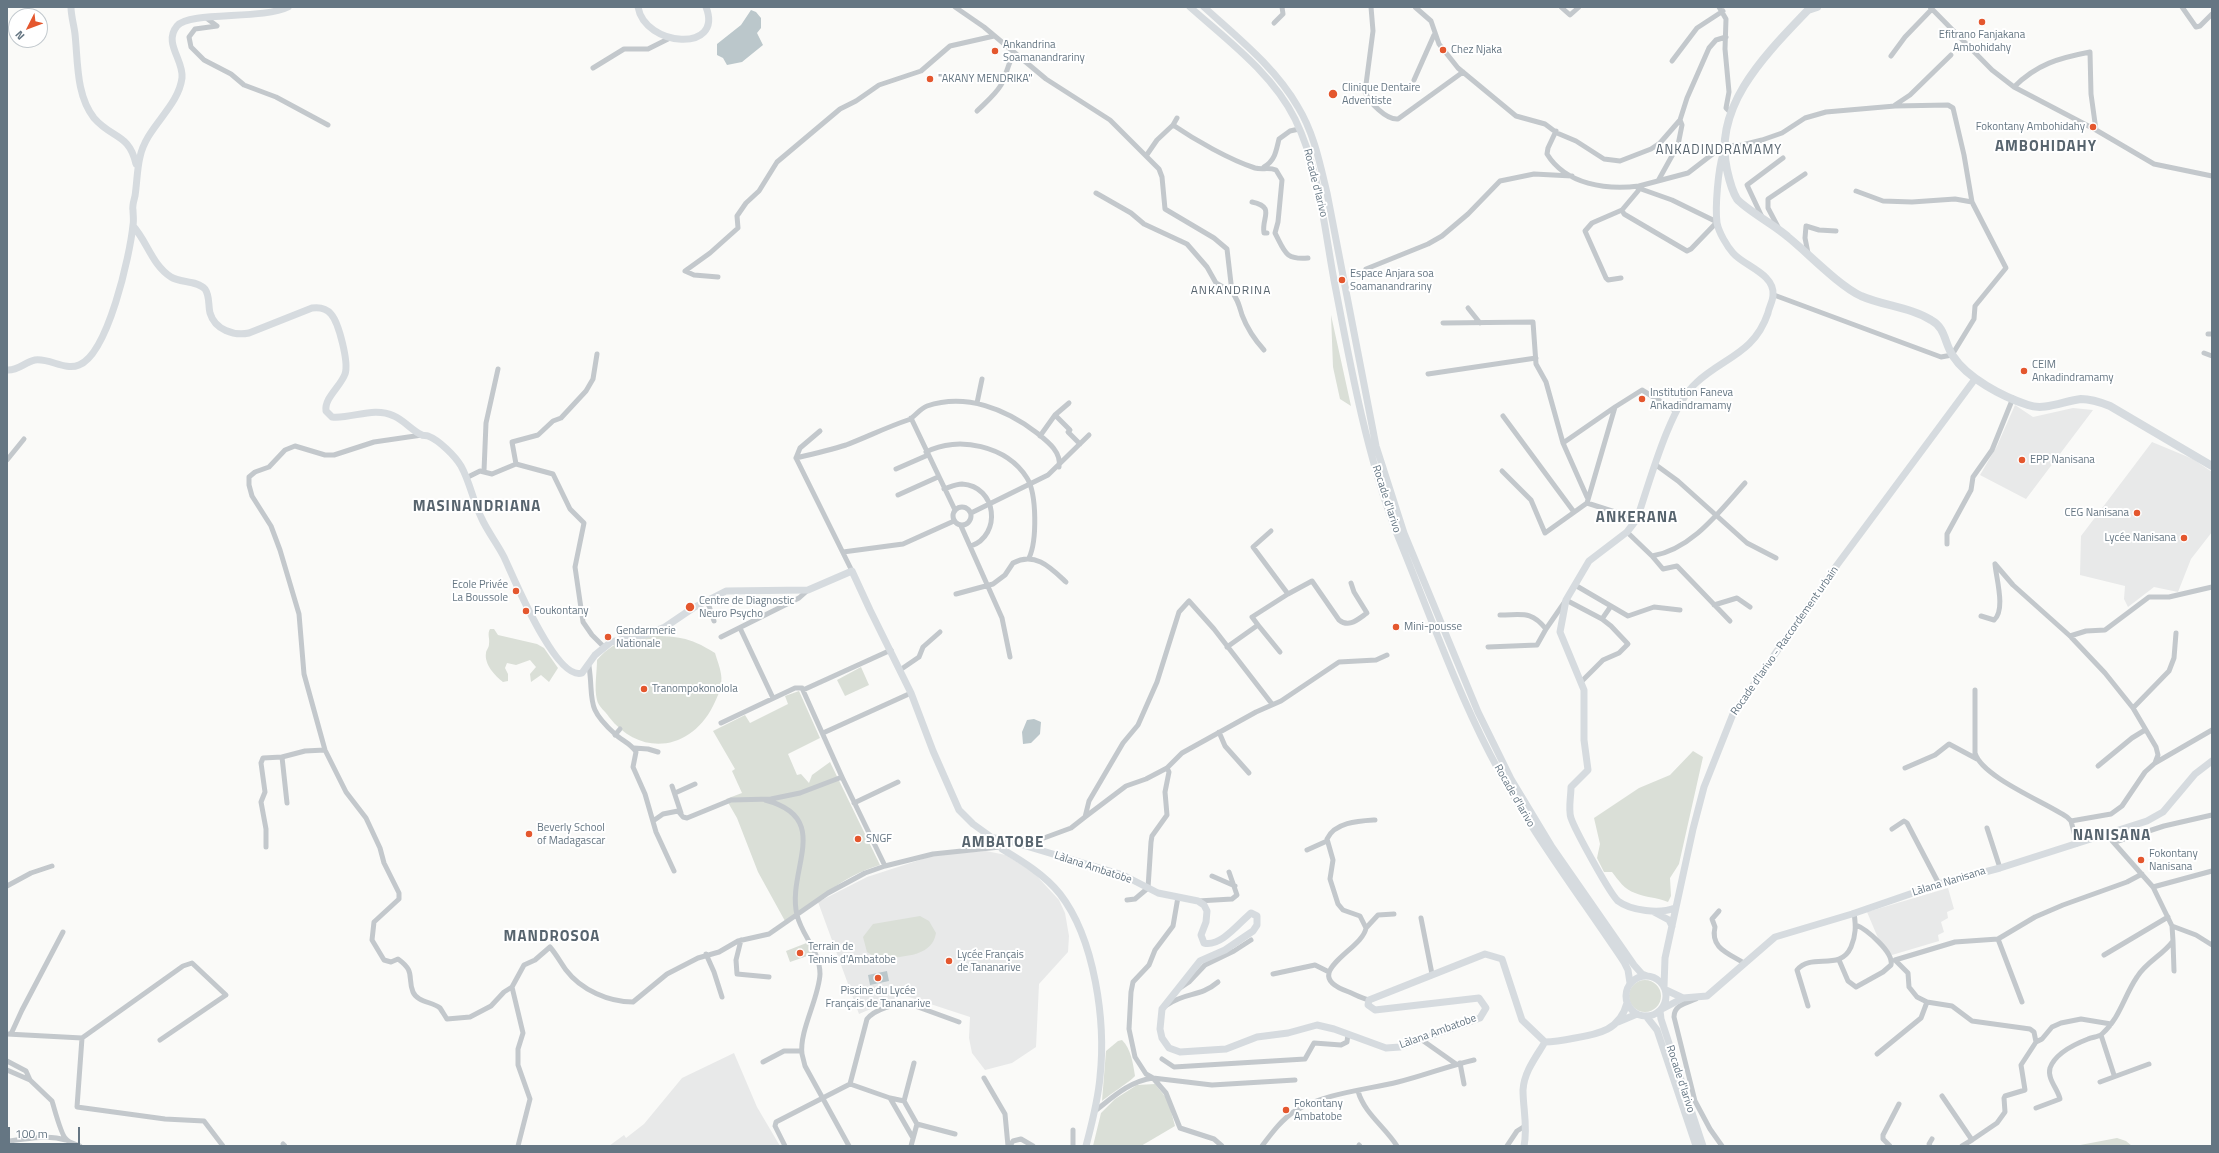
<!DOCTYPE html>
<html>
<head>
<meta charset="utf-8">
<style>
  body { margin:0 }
  #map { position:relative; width:2219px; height:1153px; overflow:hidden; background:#fafaf8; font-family:"Titillium Web",sans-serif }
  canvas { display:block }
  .frame { position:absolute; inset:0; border:8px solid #657683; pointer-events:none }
  .north { position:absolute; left:8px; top:8px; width:40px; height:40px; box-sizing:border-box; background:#fff; border:1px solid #c1c8cd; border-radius:50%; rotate:228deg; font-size:11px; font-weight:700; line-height:16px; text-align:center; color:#657683 }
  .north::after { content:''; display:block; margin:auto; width:14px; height:18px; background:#e4572e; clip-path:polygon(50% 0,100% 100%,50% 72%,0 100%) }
  .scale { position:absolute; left:8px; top:1127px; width:72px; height:18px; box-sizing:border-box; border:2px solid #657683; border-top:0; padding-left:5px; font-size:12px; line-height:14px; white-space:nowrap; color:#657683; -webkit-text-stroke:3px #fff; paint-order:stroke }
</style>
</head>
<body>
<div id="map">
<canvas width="2219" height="1153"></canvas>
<div class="frame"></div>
<div class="north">N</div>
<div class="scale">100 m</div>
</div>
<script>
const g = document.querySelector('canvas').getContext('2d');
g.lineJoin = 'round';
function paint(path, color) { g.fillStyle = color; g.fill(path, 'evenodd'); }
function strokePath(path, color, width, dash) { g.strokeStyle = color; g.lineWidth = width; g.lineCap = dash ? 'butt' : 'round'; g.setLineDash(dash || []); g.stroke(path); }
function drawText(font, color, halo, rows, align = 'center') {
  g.font = font + ' "Titillium Web",sans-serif'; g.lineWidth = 4; g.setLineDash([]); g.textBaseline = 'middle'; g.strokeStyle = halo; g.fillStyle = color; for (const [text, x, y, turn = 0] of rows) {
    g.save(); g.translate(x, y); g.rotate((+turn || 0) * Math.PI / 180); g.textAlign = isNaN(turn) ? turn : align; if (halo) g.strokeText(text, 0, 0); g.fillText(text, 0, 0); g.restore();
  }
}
paint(new Path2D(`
  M2015,405L2033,417L2073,408L2093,410L2026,499L1980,475L1997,446Z
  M2152,442L2193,459L2212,472V532L2191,559L2178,592L2154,587L2128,607L2124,599L2125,586L2080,575L2081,536Z
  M986,851L1006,855L1034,873L1059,900L1065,913L1069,936L1068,952L1039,984L1036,1047L1012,1063L985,1070L972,1053L969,1038L970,1017L903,995L859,1014L818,902L867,877L935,855Z
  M1948,888L1954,909L1947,912L1948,918L1941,922L1944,932L1938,935L1939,941L1892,955L1878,938L1867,912Z
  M734,1053L757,1107L780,1146H609L624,1135L626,1138L644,1124L682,1078Z`), '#e8e9e9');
paint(new Path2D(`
  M1331,315L1351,406L1340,399L1333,367Z
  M490,629H494L498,635L537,644L544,648L558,668L549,682L541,675L531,682L530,674L536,667L530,660L516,665L507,663L505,668L508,674V681L503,682C495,676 484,664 486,653C486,650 489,648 489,644C490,638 487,634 490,629Z
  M645,636C676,636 688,636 715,653C717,660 720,667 721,674C723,685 718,696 713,706C691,750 641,758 609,717C606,712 598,706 597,700C594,688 597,672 597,660C612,643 623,640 645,636Z
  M861,667L869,685L845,696L837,680Z
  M799,691L820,738L788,754L797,775L801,774L809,783L812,775L830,762L880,865C842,876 818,901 785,921L758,872L737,818L726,799L742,793L732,771L735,769L713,731L745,715L750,723L788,704L785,696Z
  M1693,751L1703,757L1679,864L1670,878L1671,896L1668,902C1657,897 1646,898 1635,893C1625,890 1618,880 1612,872H1604L1597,858L1600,844L1594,818L1639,788L1670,775Z
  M920,916L929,921L936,933C932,959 898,956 878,959L867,952L863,937L873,924Z
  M809,942L813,954L790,962L786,951Z
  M1629 996a16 16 0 1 1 32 0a16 16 0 1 1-32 0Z
  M1122,1040C1131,1049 1133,1063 1135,1076C1131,1081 1109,1095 1102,1101L1106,1051L1118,1041Z
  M1155,1084L1168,1100L1175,1126L1141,1146H1093L1101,1113L1115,1099L1137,1085Z
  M2117,1138L2126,1141L2132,1146H2075Z`), '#dadfd7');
paint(new Path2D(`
  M751,10L756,12L761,18V28L757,33L763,45L742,62L727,65L723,58L717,55V44L741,25Z
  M1034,719L1041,722L1040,734L1031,743L1023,744L1022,732L1027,720Z
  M887,971L889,981L870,985L868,975Z`), '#bbc7cb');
strokePath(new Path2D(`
  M955,7L984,27L1046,79L1110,120L1159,169L1162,177L1165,209L1214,238L1227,249L1232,292L1216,283L1207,267L1187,244L1144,224L1131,213L1096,193
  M1371,7L1373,31L1365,92C1369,102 1386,120 1398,119L1463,72
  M1415,7L1431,21L1439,44L1458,68L1516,116L1545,124L1557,133L1576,141L1604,159L1620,161L1651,149L1660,143L1680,120
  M1561,7L1570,15L1579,7
  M1719,7L1726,19L1725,49L1729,92L1726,108L1730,112
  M1930,7L1992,70L2014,87L2096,130L2154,164L2212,176
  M2182,7L2196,27L2200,26L2212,14
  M205,17L217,26L195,29L189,37L191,47L204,60L231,74L244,85L276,97L328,125
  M1274,23L1283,14L1282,7
  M1891,56L1905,37L1932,9
  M1672,61L1697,28L1723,11
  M593,68L624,49H648L670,38
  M1414,80L1434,35
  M2014,87C2037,64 2059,58 2090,52L2091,94L2096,130
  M1895,105L1910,95L1951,55
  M977,111C985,103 995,95 1001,85C1006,76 1008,64 1014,53
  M1173,125C1195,140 1230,160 1255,168C1262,170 1269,167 1276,170L1282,180L1278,222L1275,233C1285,252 1285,260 1308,258
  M1556,131L1548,148L1547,154C1566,185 1607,190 1639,186L1641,189L1672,200L1717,222L1691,249L1687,251L1624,214L1622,210L1638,191L1639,186L1688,173L1723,146L1742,145L1762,140L1782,133L1805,118L1826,112L1895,106L1948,105L1953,108L1964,155L1972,202L2006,268L1975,306L1974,319L1952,355L1941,357L1774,295
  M1146,156L1157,140L1173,125L1177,118
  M1264,167C1275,161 1276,151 1279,139L1290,131L1299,129
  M1658,181L1678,145L1682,125L1680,120L1687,98L1709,48L1716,40L1726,37
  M1856,191L1883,201L1912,202L1955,199L1972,202
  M1252,202C1276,207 1261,218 1264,233H1267
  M1762,217L1747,185L1783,158
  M1778,227L1768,208V199L1805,174
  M1808,253L1805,238L1806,226L1819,230L1836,231
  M1366,269L1428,244L1442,236L1468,214L1500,181L1534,174L1572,176
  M718,277L694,275L685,271L710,253L738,228L737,216L746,203L759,191L777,162L840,109L856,101L879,85L921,71L950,46L994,36
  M1621,278L1608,280L1606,278L1585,231L1592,223L1622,210
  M1232,292C1238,300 1239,305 1242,315C1247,328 1254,339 1264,350
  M1468,308L1480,323
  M1443,323L1533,322L1536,364L1546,382L1563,443L1587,497
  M2208,334H2212
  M2204,353L2212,356
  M1428,374L1536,358
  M977,403L982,379
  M1055,415L1070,430L1068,432L1080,444
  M1503,416L1574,512
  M911,418L955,510
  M422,435L374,442L334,455H325L295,446L285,450L269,467L255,472L249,477V485L252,496L271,526L280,550L299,614L304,674L325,750L346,792L366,818L380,848L384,863L399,893V899L374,922L372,940L384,960L391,962L398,959C416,972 407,977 413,992C417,1002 433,1002 440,1008C442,1011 445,1016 447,1019L470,1017L491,1006L504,992L512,987L524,965L535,960L550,947C556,954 561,963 566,970C581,990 609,1002 633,1002L667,974L698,958L719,952L738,941L769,934L828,893L865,873L885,866L933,854L1000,847
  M1040,436L1055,415L1069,403
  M1563,443L1615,407
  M926,452C958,435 1007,446 1027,478C1037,494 1037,541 1029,558
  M796,458C813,454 830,450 846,445C867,437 887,427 908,420C915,417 919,409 927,406C966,393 1006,409 1037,433C1047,441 1062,452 1059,467
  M796,458L852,571
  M796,458L800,448L820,431
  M7,460L24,439
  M516,464L553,474L570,509L584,523L575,567L583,622L592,635L604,647
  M1656,465L1678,481L1747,543L1776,558
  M896,469L928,455
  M484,471L486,423L498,369
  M1502,471L1531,500L1545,533L1587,503L1615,407L1642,390L1676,411
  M466,478L480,471L492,474L516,464L512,442L538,435L553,421L561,418L586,391L593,379L597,354
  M944,489C950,487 956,484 962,484C997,486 1002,535 971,546
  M898,495L938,477
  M1587,503L1637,519
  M953 516a9 9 0 1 1 18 0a9 9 0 1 1-18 0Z
  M971,513L1048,475L1089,435
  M961,526L1002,618L1010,657
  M1627,532L1652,556C1692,549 1719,512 1745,483
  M1947,544V534L1971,490L1973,477L1992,450L2013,398
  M843,552L903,544L954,521
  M1652,556L1663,569L1677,566L1730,621
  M1995,564L2013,585L2070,636L2105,673L2133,708L2156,747L2158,755L2155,763L2145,772L2122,806L2111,814L2071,821
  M1575,585L1628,616L1654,607L1680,610
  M956,594L993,584L1005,575L1013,563C1035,551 1051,568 1066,582
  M1288,594L1312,581L1339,620C1349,628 1357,620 1367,613L1354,592L1351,583
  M707,600L714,621
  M1714,605L1737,598L1750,607
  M1500,615C1522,615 1531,610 1546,629L1566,600L1602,619L1611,606
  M1981,616L1994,620C2006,610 1996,578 1995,564
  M1258,625L1280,652
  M740,628L773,698
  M2070,636L2086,631L2105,630L2149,597H2169L2212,587
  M721,637L799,598L808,590
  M1227,647L1258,625L1252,617L1288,594L1253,547L1271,531
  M1488,647L1537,645L1546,629
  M589,666C594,701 585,707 615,734C621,740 632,744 636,752L633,767L645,794L656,832L674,871
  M900,670L919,657L923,647L940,632
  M1581,682L1603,660L1619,653L1628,644L1611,626L1602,619
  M803,690L891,650
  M1975,690V753C1982,777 2045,802 2067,817L2071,821L2077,844
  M1272,704L1214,629L1189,601L1179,612L1157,682L1138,725L1123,743L1089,801L1085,817L1126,786L1146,779L1167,768L1182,753L1256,712L1281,701L1339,662L1376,660L1387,655
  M2133,708L2169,671L2174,658L2176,633
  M721,723L795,688H802L842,777
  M1219,732L1225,746L1249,773
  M823,733L911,693
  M615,735L620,729
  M634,748L648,749L658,752
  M2155,763L2212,730
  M2098,766L2132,738L2145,730
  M1905,768L1935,755L1949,744L1977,759
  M672,786L681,813
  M675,793L695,784
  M765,800C834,818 786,870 797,915C802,936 820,951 820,974C819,998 799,1031 802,1054L805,1066L849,1146
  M287,803L282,757L305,751L325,750
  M854,803L898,782
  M653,821L663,814L678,811L683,817L687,818L731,800L771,799L800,793L842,777L885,866
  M1987,828L2000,868
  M1892,829L1904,821L1907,823L1939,884
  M2107,835L2153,887L2172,926L2196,935L2212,945
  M2115,842L2164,826L2212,815
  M1025,845L1071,828L1085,817
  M266,847V829L261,802L265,792L261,763L263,758L282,757
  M1307,850L1327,841
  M1212,876L1235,886
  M7,886L31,873L52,866
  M2153,887L2212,871
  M1178,897L1173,926L1155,950L1149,965L1133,982L1131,992L1129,1029L1135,1057L1146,1074L1153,1078L1212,1085L1295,1080
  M1127,900L1135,899L1148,888L1151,842L1152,836L1167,815L1165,792L1169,772L1167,768
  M1198,901L1232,899L1237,895L1229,872
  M1719,911L1712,919L1715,927C1710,948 1728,953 1744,963
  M1421,918L1432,974
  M1366,928L1378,915L1394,914
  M1998,939L2022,1002
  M741,940L736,960L737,974L769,977
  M2173,941L2174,971
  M706,954L714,972L722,997
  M2104,955L2168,917
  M1839,960L1848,981L1856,987L1883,972L1891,965C1894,952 1866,929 1856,925
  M1273,974L1315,965L1329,972
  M512,987L523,1033L518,1049V1065L530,1099L518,1146
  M1180,988L1189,982L1205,965L1234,951L1251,940
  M1696,999C1686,1003 1674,1005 1674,1017L1695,1101L1710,1129L1722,1146
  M1369,1000C1361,998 1356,995 1349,992C1296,974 1363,950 1366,928L1360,916L1343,910L1338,904L1330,879L1333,860L1327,839C1335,822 1359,821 1375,820
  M1167,1005C1187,991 1199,998 1218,982
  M1808,1006L1797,970C1812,952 1840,972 1851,947C1856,935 1856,926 1854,913
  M7,1034L82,1038L77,1107L165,1119L204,1121L223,1146
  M11,1034L22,1010L63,932
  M2101,1035L2114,1075
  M82,1038L183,966L192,963L226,995L160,1040
  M1422,1040L1456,1064
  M2036,1042L2034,1032L2030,1029L1972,1021L1952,1006L1927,1002L1917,997L1909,987L1908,973L1895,960L1955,942L1998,939L2035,917L2063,905L2127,882L2142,874
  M1877,1054L1921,1018L1927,1002
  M1162,1059L1174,1067L1305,1059L1314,1043L1341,1045L1347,1042L1348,1034
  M7,1061L26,1071L30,1080L52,1101C54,1107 61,1135 66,1139C69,1143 76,1144 80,1146
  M763,1062L784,1051H801
  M1460,1063L1464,1084
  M7,1070L30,1080
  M984,1078L1005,1114L1008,1146
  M2100,1082L2149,1064
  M850,1084L867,1019C875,1009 895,1004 907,1003L959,1022
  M1358,1091C1364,1113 1385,1127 1397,1146
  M1942,1096L1972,1140L1997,1123L2005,1112L2004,1098L2005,1096L2025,1090L2021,1065L2036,1042L2042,1039L2052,1027L2061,1023L2081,1019L2111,1024
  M904,1101L890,1098L913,1138
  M2036,1108L2060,1099C2058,1089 2047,1079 2050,1068C2055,1054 2075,1044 2088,1039C2092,1037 2099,1037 2102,1034C2120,1018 2124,996 2137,977C2146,962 2163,955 2173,941L2172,926
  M1095,1111C1113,1097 1130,1081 1153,1078L1166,1093L1180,1128L1214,1139L1222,1146
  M917,1124L955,1134
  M283,1144L285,1146
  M1359,1145L1360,1146
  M12,1146L9,1141C29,1139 47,1134 66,1140
  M785,1146L775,1126L776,1122L850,1084L890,1098
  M911,1146L917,1124L904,1101L914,1063
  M1010,1146L1013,1141L1021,1139L1033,1146
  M1073,1146V1130
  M1262,1146C1271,1134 1282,1119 1295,1111C1326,1093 1364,1090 1398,1082C1423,1076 1448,1066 1474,1060
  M1507,1146L1517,1131L1525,1126
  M1890,1146L1883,1139V1135L1899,1104
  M1930,1146L1929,1144L1932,1139
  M1962,1146L1972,1140`), '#c3c8cc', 5);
strokePath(new Path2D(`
  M71,7C71,16 74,25 75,34C78,62 76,95 94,118C112,139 129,133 136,164
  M638,7C645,47 724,53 706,7
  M1190,7C1227,40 1272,73 1295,119C1319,168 1324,226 1334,280C1350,363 1365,448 1395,529C1426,604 1453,682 1490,754C1528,828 1578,893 1624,962L1628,970L1630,983
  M1204,7C1238,38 1275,67 1298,107C1314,133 1320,164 1327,193L1376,446L1404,533L1478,712L1511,779L1552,847L1634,965L1642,974L1647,976
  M133,226C147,241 152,265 171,277C180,283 197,280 205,289C210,296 208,305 210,313C215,330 234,336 249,333L312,308C319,307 326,308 331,314C339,323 349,363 345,374C341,386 324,398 326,411L332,417C353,419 373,406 394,416C404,420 412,431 422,435C423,436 426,435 428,436C439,440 455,456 461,466C470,482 473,501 481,517C487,531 497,543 504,557C513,576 556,682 582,673L595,655L611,642L648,634L665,627L693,608L726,591L808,590L852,571L870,610L911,693L933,751L959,810L973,824L998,842L1002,849C1022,861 1045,875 1060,894C1095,939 1106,1022 1100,1077C1098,1101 1092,1123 1086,1146
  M7,370C18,371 25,362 35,360C50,358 65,371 79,365C108,354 130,255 133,225C134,220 133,215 133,210C132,206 134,200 135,196C137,183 137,169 140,157C146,127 178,108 182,78C184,60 163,43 177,26C189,11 263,20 288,7
  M994,838L1006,840L1123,875L1158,893L1198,901L1204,905L1207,911L1206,922L1201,935L1204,943C1221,947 1239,923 1251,913L1257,916V925L1253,931L1225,950L1200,961L1162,1009L1160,1029L1162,1038L1169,1048L1180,1052L1226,1049L1257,1037L1288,1033L1317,1025L1334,1029L1386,1048L1400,1047L1480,1018L1486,1008L1479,998L1375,1010L1368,1005L1369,1000L1485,954L1502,959L1522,1020L1545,1042C1555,1042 1565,1040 1575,1038C1599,1034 1620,1030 1627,1003
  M1675,908C1660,914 1631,911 1618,901C1610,894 1575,830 1571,818C1568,810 1571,796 1571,787L1588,770L1584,740V690L1560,632L1566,600L1589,561L1627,532L1637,519C1649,484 1670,406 1696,383C1724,357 1754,354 1768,313C1769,307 1773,301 1773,295C1775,274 1744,266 1733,253C1727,246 1719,233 1717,223C1715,207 1718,170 1723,154
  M1654,912L1669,920L1672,926
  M1626 996a20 20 0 1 1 40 0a20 20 0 1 1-40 0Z
  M1664,987L1665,958L1693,829L1704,787L1733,714L1837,565L1975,379
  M1666,990L1683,998L1707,996L1775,937L1852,914L1939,884L2000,868L2147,821L2163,812L2195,774L2212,761
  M1662,1009L1683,998
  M1660,1011L1661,1019L1703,1146
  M1646,1016L1657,1030L1696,1146
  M1618,1022L1637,1014
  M1524,1146C1528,1127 1523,1109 1523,1090C1524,1072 1536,1057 1545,1042`), '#d6dbdf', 7);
strokePath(new Path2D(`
  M1817,7L1808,10C1767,53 1712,106 1727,170C1729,179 1732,191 1737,199C1745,209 1776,226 1788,237C1809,254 1838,285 1861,296C1884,306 1910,307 1931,320C1946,328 1944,343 1953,356C1967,378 2003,397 2028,405C2044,411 2064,401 2081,399C2091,399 2100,402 2110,406L2212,466`), '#d6dbdf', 8);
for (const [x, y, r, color] of [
  [1982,22,4,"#e4572e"],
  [1443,50,4,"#e4572e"],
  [995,51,4,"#e4572e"],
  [930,79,4,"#e4572e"],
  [1333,94,5,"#e4572e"],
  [2093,127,4,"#e4572e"],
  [1342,280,4,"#e4572e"],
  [2024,371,4,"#e4572e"],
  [1642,399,4,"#e4572e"],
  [2022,460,4,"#e4572e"],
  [2137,513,4,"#e4572e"],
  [2184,538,4,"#e4572e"],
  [516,591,4,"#e4572e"],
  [690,607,5,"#e4572e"],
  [526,611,4,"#e4572e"],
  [1396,627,4,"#e4572e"],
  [608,637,4,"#e4572e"],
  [644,689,4,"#e4572e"],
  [529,834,4,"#e4572e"],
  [858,839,4,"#e4572e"],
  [2141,860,4,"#e4572e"],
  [800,953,4,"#e4572e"],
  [949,961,4,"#e4572e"],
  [878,978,4,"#e4572e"],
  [1286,1110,4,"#e4572e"]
]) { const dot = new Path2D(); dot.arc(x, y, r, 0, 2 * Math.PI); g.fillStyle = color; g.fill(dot); strokePath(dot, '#fff', 1.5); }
drawText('11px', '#657683', '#fff', [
  ["Efitrano Fanjakana",1982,35,"center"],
  ["Ambohidahy",1982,48,"center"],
  ["Ankandrina",1003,45],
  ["Soamanandrariny",1003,58],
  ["Chez Njaka",1451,50],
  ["\"AKANY MENDRIKA\"",938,79],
  ["Clinique Dentaire",1342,88],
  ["Adventiste",1342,101],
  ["Fokontany Ambohidahy",2085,127,"right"],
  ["Espace Anjara soa",1350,274],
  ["Soamanandrariny",1350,287],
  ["CEIM",2032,365],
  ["Ankadindramamy",2032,378],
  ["Institution Faneva",1650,393],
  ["Ankadindramamy",1650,406],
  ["EPP Nanisana",2030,460],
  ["CEG Nanisana",2129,513,"right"],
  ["Lycée Nanisana",2176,538,"right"],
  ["Ecole Privée",508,585,"right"],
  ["La Boussole",508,598,"right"],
  ["Centre de Diagnostic",699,601],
  ["Neuro Psycho",699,614],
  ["Foukontany",534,611],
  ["Mini-pousse",1404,627],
  ["Gendarmerie",616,631],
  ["Nationale",616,644],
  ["Tranompokonolola",652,689],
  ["Beverly School",537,828],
  ["of Madagascar",537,841],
  ["SNGF",866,839],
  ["Fokontany",2149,854],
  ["Nanisana",2149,867],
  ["Terrain de",808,947],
  ["Tennis d'Ambatobe",808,960],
  ["Lycée Français",957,955],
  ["de Tananarive",957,968],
  ["Piscine du Lycée",878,991,"center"],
  ["Français de Tananarive",878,1004,"center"],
  ["Fokontany",1294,1104],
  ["Ambatobe",1294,1117]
], 'left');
drawText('11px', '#657683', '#fff', [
  ["Rocade d'Iarivo",1315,183,76],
  ["Rocade d'Iarivo",1386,499,72],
  ["Rocade d'Iarivo - Raccordement urbain",1785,641,-55],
  ["Rocade d'Iarivo",1514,796,60],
  ["Làlana Ambatobe",1093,868,18],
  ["Làlana Nanisana",1949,882,-17],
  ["Làlana Ambatobe",1438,1032,-20],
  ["Rocade d'Iarivo",1680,1079,72]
]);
g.letterSpacing = '1px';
drawText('12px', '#57646e', '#fff', [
  ["ANKANDRINA",1231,291]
]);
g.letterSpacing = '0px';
g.letterSpacing = '1px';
drawText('13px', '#57646e', '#fff', [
  ["ANKADINDRAMAMY",1719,151]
]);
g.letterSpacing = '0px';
g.letterSpacing = '1px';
drawText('bold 15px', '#57646e', '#fff', [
  ["AMBOHIDAHY",2046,147],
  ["MASINANDRIANA",477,507],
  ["ANKERANA",1637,518],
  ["NANISANA",2112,836],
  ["AMBATOBE",1003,843],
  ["MANDROSOA",552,937]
]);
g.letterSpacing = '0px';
</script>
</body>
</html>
